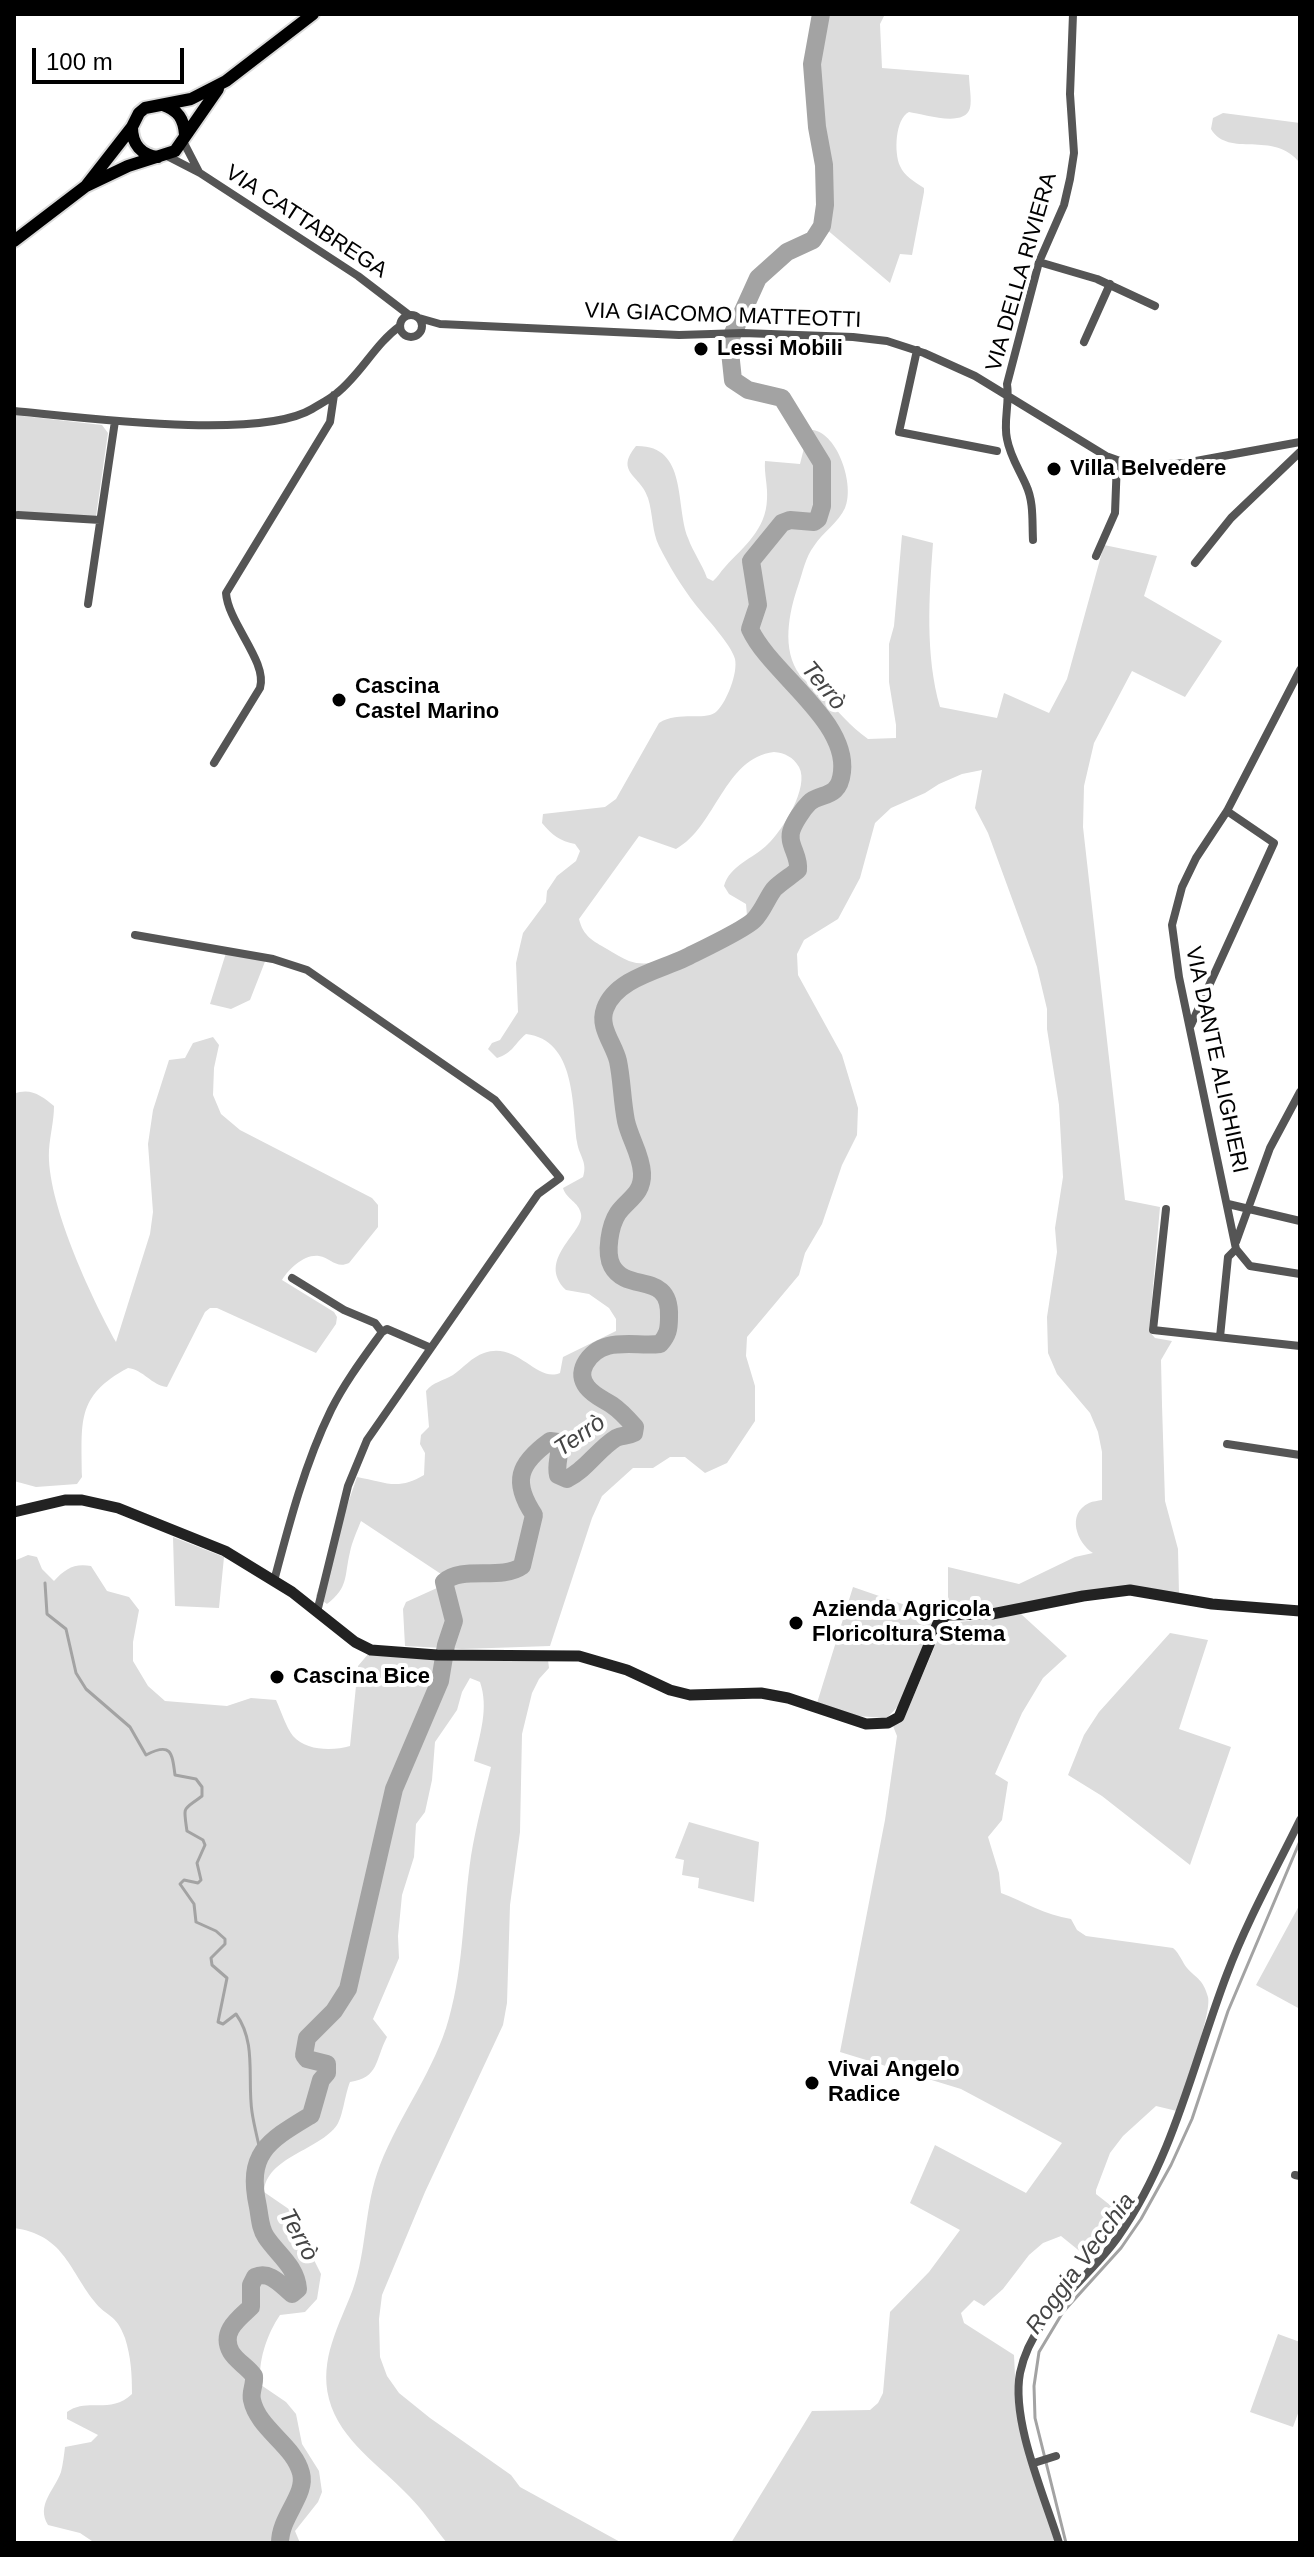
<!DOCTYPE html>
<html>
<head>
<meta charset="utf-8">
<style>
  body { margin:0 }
  #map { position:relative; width:1314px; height:2557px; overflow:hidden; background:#fff; font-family:Arial,sans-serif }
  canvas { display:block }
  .frame { position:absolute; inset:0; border:16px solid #000; pointer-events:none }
  .scale { position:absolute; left:32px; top:48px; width:152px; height:36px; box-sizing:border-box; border:4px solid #000; border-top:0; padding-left:10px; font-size:24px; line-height:28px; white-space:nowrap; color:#000; -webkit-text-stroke:6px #fff; paint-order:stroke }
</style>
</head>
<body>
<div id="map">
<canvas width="1314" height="2557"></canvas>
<div class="frame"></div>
<div class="scale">100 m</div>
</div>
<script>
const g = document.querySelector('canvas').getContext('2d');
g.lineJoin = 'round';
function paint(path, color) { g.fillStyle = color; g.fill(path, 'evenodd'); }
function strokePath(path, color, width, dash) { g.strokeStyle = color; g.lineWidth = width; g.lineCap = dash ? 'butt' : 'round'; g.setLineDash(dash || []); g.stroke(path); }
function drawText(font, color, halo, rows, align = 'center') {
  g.font = font + ' Arial,sans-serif'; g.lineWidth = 8; g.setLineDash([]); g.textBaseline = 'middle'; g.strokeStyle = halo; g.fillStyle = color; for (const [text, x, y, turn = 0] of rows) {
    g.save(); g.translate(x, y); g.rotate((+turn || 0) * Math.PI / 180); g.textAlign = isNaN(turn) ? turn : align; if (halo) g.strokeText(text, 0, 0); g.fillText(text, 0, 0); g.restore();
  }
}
paint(new Path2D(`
  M818,14H885L880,24L882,68L969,75C969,85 972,99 970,108C965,128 923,114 909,112C895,119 894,153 900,166C904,176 915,182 924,188V192L912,255L900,254L890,283L819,223L821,203L808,99Z
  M1223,113L1300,123V163C1273,129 1229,159 1211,129L1213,118Z
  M14,415L102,425L108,433L95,523L14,517Z
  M813,430C838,434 855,485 845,508C839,522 822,533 814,546C805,558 803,572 798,586C789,612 781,650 800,675C807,683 816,689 823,696C838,711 850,726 868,739L896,738V725L889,682V644L894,626L902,535L933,543C929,596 925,655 940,707L997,718L1004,693L1049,713L1067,679L1104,545L1157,556L1144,596L1222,641L1185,697L1132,671L1094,743L1084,786L1083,827L1125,1200L1160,1207L1149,1331L1155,1338L1172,1341L1161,1360L1162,1405L1165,1501L1178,1549L1179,1594L1150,1588L992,1609L948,1612V1567L1019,1584L1075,1557L1093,1553C1077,1543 1066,1514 1089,1503C1093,1501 1098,1501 1102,1500V1452L1098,1432L1090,1413L1057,1374L1048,1353L1047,1317L1057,1252L1055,1228L1063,1177L1059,1105L1047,1029V1009L1037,967L988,833L975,808L982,770L962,774L939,784L925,793L891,808L875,823L860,878L838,919L804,940L797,954L798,975L842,1055L858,1108L857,1135L842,1165L822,1224L805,1253L799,1275L747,1337L746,1356L755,1386V1421L727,1463L705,1473L685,1457H670L653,1468H633L602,1496L592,1518L550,1646L462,1649L405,1646L403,1609L406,1602L437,1588L441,1574L361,1521C357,1531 352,1542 350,1552C344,1577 349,1587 327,1604L316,1596L357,1477C385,1482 398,1491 424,1475L425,1453L420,1444L421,1435L429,1427L426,1391C433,1382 443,1381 453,1375C463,1368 472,1357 484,1353C518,1341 536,1383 560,1373L563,1357L616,1331V1319L609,1308L589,1294L566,1290C535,1260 585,1232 581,1214C579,1202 566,1199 563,1188L583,1177C588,1162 579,1156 577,1142C572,1105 576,1040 526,1034C514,1044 513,1053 497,1058L488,1049L492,1043L500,1040L518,1012L516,963L523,933L546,902L547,891L557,876L576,861L580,851L575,844C560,841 552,835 542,823L543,814L605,807L616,799L659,723C679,710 706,722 717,711C727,701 738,673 735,659C731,644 706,618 695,604C682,587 669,566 659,546C652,532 653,514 648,498C641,475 614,473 636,446C688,445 675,505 688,538C693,552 702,564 707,578L713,581C718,577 720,572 725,567C744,546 766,530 767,499C768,486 764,474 765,461L800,464L808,432ZM774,752C785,753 793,757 799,767C810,787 782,831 768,844C753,859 730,865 724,886L729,894L746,904L747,916C717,933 664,974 629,961C622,958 614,953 607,949C593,941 583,936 579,919L639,836L676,849C716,827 724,758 774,752Z
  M226,953L266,959L250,1000L231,1009L210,1004Z
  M213,1037L219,1045L214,1068L213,1095L221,1114L240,1130L372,1198L378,1205V1227L349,1263C336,1269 331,1258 319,1256C304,1254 289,1269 282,1280L334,1312L337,1317L336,1324L316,1353L217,1308H210L205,1312L167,1387C151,1385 144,1370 128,1368C75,1396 82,1423 82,1477L77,1484L36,1487L14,1481V1094C30,1087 42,1096 54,1106C54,1121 50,1135 49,1150C46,1201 91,1297 116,1342L150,1234L153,1212L148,1144L153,1110L169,1060L185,1058L193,1043Z
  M173,1537L224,1557L219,1608L175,1606Z
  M28,1555L37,1557L42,1569L54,1581C65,1569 74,1563 91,1566L107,1591L129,1597L139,1610L133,1642V1661L148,1686L165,1701L227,1706L251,1698L276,1700C281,1711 286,1727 293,1736C306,1751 333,1751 350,1746L358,1666L369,1653L548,1660L549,1668L539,1679L532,1693L522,1734L520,1832L510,1905L507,2003L503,2025L425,2192L382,2295L379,2319L380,2357L387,2376L399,2393L430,2418L511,2475L520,2487L622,2543H447C434,2527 423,2510 409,2496C381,2466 340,2441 329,2399C319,2359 339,2326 353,2289C367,2250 364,2207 380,2165C400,2114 435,2070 449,2018C464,1965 463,1909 471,1856C476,1826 484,1796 491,1767L474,1761C480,1734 489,1708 480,1682L470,1678L462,1692L457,1710L435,1742L432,1780L425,1812L416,1824L414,1857L402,1895L398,1936L399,1958L373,2019L387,2037C375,2060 379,2078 350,2082C345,2094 343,2116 337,2125C320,2150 266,2157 264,2192L296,2214L310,2252L321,2274L317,2299L305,2312L280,2315C267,2334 257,2363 261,2385L286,2402L296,2414L302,2444L319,2471L322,2492L318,2502L295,2531L300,2543H95L80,2533L48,2525C36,2505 54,2491 61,2472C63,2464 64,2455 65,2447L91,2442L98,2435L67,2419V2412C87,2397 110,2415 132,2394C132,2374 131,2357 125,2338C116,2313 107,2318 94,2301C68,2267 63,2235 14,2228V1561Z
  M853,1587L937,1616L902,1702L887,1718L856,1716L817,1703Z
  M1021,1614L1067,1656L1043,1678L1022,1713L995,1774L1008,1782L1002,1820L988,1837L999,1873L1001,1893C1025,1902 1045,1915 1071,1919L1077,1930L1086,1936L1173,1948C1180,1954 1182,1962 1187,1968C1197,1979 1203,1979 1208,1997C1212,2015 1183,2089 1177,2111L1156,2106L1123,2136L1110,2153L1096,2190V2194L1110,2205L1128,2215L1093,2262L1061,2236L1043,2243L1029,2255L1003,2289L984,2306L974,2300L961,2313L964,2323L1014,2355L1017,2417L1055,2543H731L812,2411L870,2410L878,2403L883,2393L890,2312L929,2272L960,2230L910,2203L935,2145L1026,2193L1062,2143L961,2089L840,2052L885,1820L897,1736L893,1726L904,1719L944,1624Z
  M1170,1633L1208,1640L1179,1729L1231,1747L1190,1865L1102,1796L1068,1775L1084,1735L1099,1712Z
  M689,1822L759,1842L754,1902L698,1888L699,1878L682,1875L684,1860L675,1858Z
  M1300,1904V2009L1256,1985Z
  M1278,2334L1300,2342V2408L1293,2427L1250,2412Z`), '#dcdcdc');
strokePath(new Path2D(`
  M45,1583L47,1614L66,1629L76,1673L86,1689L130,1727L146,1755C171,1742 172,1752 175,1775L196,1779L202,1787V1796C183,1811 183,1804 187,1831L203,1840L205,1845L197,1863L201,1880L198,1883L184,1880L180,1884L194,1904L196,1922L216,1931L225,1939V1944L211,1958L212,1965L227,1978L218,2022L223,2024L236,2014C257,2043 247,2079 252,2112C254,2126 258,2140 261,2155
  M1066,2543L1035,2418L1034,2386L1039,2352L1063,2312L1121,2248L1141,2219L1171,2165L1192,2119L1228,2011L1300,1841`), '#a3a3a3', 3);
strokePath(new Path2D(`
  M280,2543C280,2516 307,2495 301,2473C294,2445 258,2429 252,2400C250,2392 255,2385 254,2376C248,2367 236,2361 231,2352C220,2332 238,2319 251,2307V2285L255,2277C270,2270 282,2286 292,2294L298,2289C296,2266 278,2255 266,2237C260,2228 260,2218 258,2207C246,2153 268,2141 311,2115L321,2080L327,2073V2064L307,2059L304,2055L307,2038L334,2011L348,1989L394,1789L440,1681L446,1645L454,1621L444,1582C462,1565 501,1581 522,1566L534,1515C512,1482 518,1464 550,1441L558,1442C562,1453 555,1463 558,1475L567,1479C587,1469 597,1450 616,1438C622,1435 628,1436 634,1433L635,1427C628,1419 621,1411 612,1405C603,1399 594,1396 587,1387C581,1379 581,1372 585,1364C601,1335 634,1347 660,1344C668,1335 669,1329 669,1317C671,1270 627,1294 612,1266C605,1253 610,1225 618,1213C628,1199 643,1194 642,1173C641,1154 630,1139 626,1121C622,1101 622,1080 618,1061C614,1044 598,1027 605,1009C615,979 660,970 685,958C701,950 744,930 754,920C763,911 767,898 774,889C781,882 791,876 798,870C800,855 786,843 792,829C795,821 803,809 809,803C820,792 839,800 842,772C848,720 770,673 750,629L758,605L751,561L782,523L790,520L814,522L818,519L822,506V463L782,398L748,390L733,380L729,342L758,278L787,252L813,240L822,226L825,205L824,165L817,127L812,64L821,14`), '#a3a3a3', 18);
const primary = new Path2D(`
  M163,105C178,110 184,119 185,135
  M132,127C132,144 141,155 158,157
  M86,186L132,127L139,113L145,108L191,99L226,81L313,14
  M14,241L86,186L128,166L175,151L218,89`);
strokePath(primary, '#dbdbdb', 16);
strokePath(new Path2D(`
  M183,141L199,172
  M167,156L200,173L358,276L409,315
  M1039,262L1097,279L1155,306
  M400 326a11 11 0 1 1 22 0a11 11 0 1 1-22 0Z
  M419,318L440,324L679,335L743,333L853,337L887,341L924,353L975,376L1106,456L1134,466L1185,463L1300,442
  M1084,342L1110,284
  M917,350L899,432L997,451
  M14,411C78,417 259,441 312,409C320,404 330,399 337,393C361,374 375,344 400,326
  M18,515L100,520
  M1033,540C1032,521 1034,502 1026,485C1019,469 1010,456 1007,439C1003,422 1010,403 1007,384L1039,262L1064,205L1070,179L1074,153L1070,94L1073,14
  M1096,556L1115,513L1117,461
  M1195,563L1231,518L1300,452
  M88,604L115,421
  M1300,670L1227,811L1196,858L1182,887L1172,925L1179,977L1236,1249L1250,1266L1300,1274
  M214,763L260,688C268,662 228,623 226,593L330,422L334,395
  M135,935L273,959L307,970L495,1100L560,1178L538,1194L367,1440L348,1486L317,1612
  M1191,1025L1274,843L1227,811
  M1228,1204L1300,1221
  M1166,1209L1153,1330L1300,1346
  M1236,1242L1270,1148L1300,1092
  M292,1278L344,1310L375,1323L382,1332
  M1220,1337L1228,1257L1236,1249
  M1227,1444L1300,1455
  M274,1581C289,1524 305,1463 331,1410C345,1382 364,1357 382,1332L387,1329L431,1348
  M1295,2175L1300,2176
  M1034,2463L1056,2456
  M1059,2543C1044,2495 1011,2421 1020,2373C1032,2314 1086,2283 1118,2237C1174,2157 1193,2063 1227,1974C1247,1921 1275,1871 1300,1820`), '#555', 8);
strokePath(new Path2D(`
  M14,1512L65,1500H82L118,1508L225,1551L292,1592L355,1642L371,1650L437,1655L579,1656L627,1670L670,1690L690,1695L761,1693L788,1698L866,1724L888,1723L899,1717L938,1623L947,1615L992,1614L1083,1596L1130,1590L1212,1604L1300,1611`), '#222', 11);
strokePath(primary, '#000', 12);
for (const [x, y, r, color] of [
  [701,349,8,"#000"],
  [1054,469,8,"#000"],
  [339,700,8,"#000"],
  [796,1623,8,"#000"],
  [277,1677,8,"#000"],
  [812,2083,8,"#000"]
]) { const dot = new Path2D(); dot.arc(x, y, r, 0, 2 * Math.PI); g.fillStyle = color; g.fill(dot); strokePath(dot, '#fff', 3); }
drawText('22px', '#000', '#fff', [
  ["VIA CATTABREGA",306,222,33],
  ["VIA DELLA RIVIERA",1022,272,-74],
  ["VIA GIACOMO MATTEOTTI",723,316,2],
  ["VIA DANTE ALIGHIERI",1216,1060,78]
]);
drawText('bold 22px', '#000', '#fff', [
  ["Lessi Mobili",717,349],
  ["Villa Belvedere",1070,469],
  ["Cascina",355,687],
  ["Castel Marino",355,712],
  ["Azienda Agricola",812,1610],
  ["Floricoltura Stema",812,1635],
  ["Cascina Bice",293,1677],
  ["Vivai Angelo",828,2070],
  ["Radice",828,2095]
], 'left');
drawText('italic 24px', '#444', '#fff', [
  ["Terrò",823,686,50],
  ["Terrò",580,1436,-34],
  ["Terrò",298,2235,61],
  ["Roggia Vecchia",1081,2264,-54]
]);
</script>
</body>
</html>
